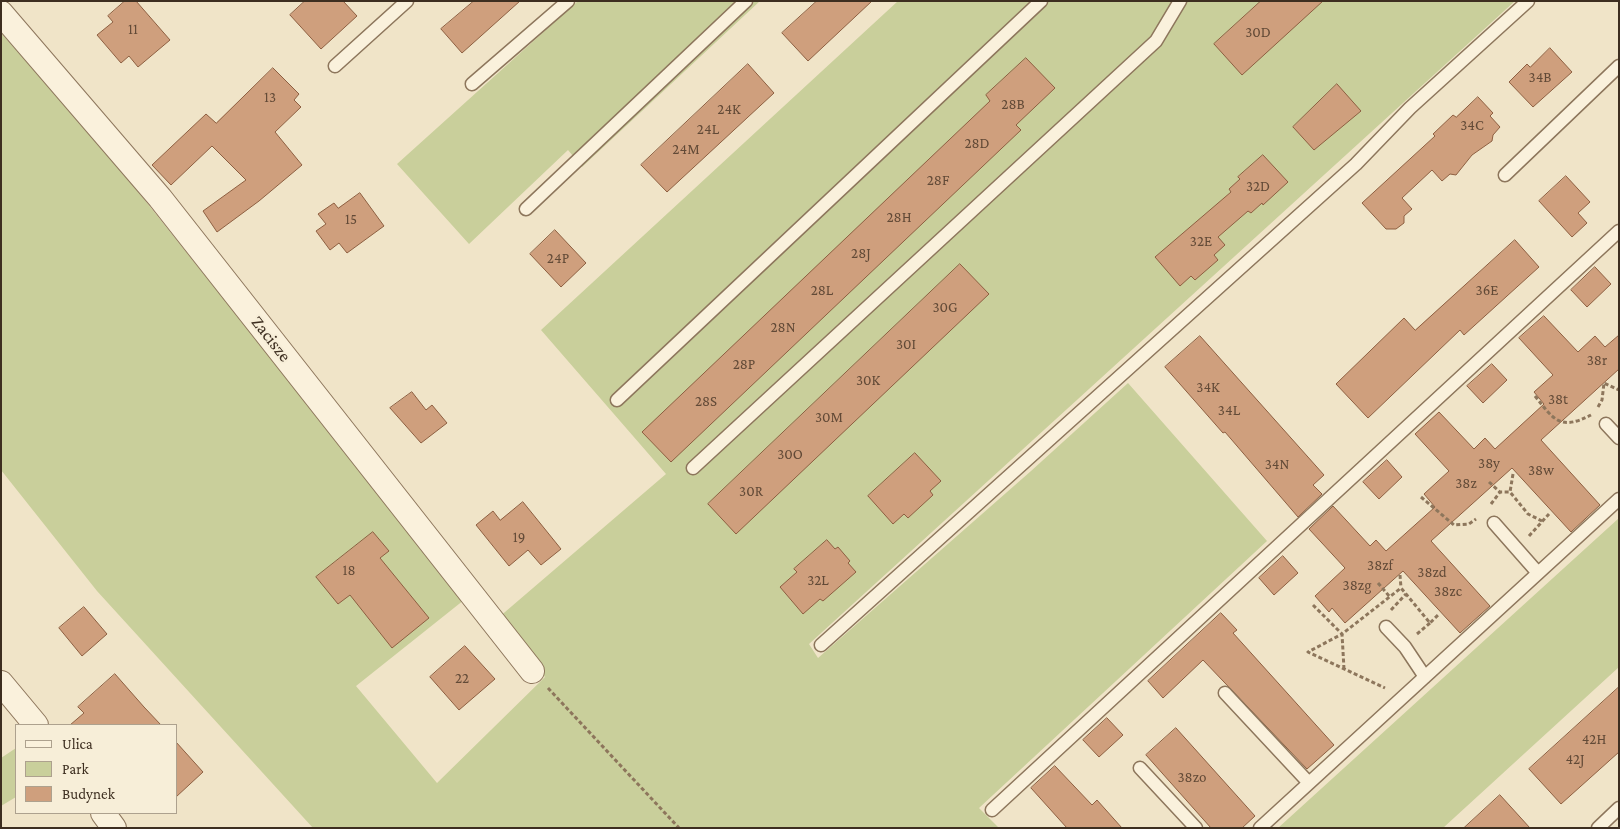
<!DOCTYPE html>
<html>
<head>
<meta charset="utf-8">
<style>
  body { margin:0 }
  #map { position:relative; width:1620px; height:829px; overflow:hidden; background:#f0e4c8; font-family:"Crimson Pro",serif }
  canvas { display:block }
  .frame { position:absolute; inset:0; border:2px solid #3d2e20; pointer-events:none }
  .legend { position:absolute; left:15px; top:724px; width:162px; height:90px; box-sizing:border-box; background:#f7eed8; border:1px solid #ada18e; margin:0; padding:6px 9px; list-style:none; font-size:15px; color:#3d2e20 }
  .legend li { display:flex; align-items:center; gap:10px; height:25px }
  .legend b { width:25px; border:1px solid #ada18e }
</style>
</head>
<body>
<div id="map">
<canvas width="1620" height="829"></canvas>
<div class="frame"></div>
<ul class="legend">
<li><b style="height:6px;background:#faf1dc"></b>Ulica</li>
<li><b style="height:14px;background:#c9cf9b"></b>Park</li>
<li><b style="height:14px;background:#cf9f7d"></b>Budynek</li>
</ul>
</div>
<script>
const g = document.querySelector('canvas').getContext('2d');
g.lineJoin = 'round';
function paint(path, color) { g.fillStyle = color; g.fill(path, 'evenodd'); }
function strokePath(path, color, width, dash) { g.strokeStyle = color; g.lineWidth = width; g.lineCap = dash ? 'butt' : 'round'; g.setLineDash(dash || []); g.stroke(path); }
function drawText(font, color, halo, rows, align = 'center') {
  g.font = font + ' "Crimson Pro",serif'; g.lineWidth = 4; g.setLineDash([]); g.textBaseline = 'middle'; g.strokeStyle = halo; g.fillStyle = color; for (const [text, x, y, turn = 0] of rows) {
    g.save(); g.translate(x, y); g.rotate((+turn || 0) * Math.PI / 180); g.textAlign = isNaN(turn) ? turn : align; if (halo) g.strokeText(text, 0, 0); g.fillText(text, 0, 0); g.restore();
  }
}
paint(new Path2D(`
  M578,1H760L582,167L568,150L469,244L397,164Z
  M898,1H1515L809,644L818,658L1031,471L1128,383L1267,541L979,808L999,828H313L97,591L1,470V33L88,129L464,600L356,686L437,783L545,677L498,618L666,474L541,330Z
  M1619,518V667L1443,828H1278Z
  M16,748V797L1,806V758Z`), '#c9cf9b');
const building = new Path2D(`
  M125,1H136L170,40L138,67L129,56L121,63L97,35L113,22L108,16Z
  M305,1H343L357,16L321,49L290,15Z
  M474,1H520L462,53L441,29Z
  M817,1H872L808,61L782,33Z
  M1261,1H1323L1242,75L1214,44Z
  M1550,48L1572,72L1533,107L1509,82L1527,64L1530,67Z
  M1026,58L1055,88L1016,125L1021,130L671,462L642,432L990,101L986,95Z
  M748,64L774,93L667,192L641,165Z
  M273,68L299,94L294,100L301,107L275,132L302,165L259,201L217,232L203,211L246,180L212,146L171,185L152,165L206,114L216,123Z
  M1337,84L1361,111L1314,150L1293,127Z
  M1478,97L1493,113L1490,116L1500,127L1493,135L1492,141L1472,155L1456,175L1450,174L1442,181L1432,170L1402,198L1412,209L1404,216V223L1396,229H1386L1362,203L1435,136L1433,134L1453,115L1456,117Z
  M1263,155L1288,182L1263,205L1262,203L1251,213L1248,211L1218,237L1225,245L1214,255L1218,260L1195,280L1191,276L1180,286L1155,257L1231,192L1229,189L1240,179L1238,177Z
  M1566,176L1590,202L1578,213L1587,223L1572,237L1539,201Z
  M360,193L384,226L347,253L339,243L330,250L316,231L326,224L318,214L334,203L338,208Z
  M555,230L586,263L561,287L530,254Z
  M1515,240L1539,267L1464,335L1460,330L1368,418L1336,384L1404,318L1415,330Z
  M960,264L989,294L736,534L708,504Z
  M1595,267L1611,284L1587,307L1571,290Z
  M1544,316L1578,352L1595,336L1605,347L1619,335V369L1541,440L1600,505L1571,532L1512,468L1431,541L1490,606L1460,633L1403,571L1345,623L1332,608L1329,612L1315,596L1345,568L1309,529L1333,506L1370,546L1376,540L1386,551L1435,507L1424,494L1449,471L1415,434L1439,412L1474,449L1485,438L1495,449L1544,404L1534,392L1553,375L1519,338Z
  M1200,336L1324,475L1313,485L1322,494L1298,517L1225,432L1223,433L1165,367Z
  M1492,364L1507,380L1483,403L1467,386Z
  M412,392L426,410L432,405L447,423L421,443L390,408Z
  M915,453L941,481L930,491L933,495L908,518L904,514L893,524L868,496Z
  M1387,460L1402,477L1379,499L1363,482Z
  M523,502L561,549L541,565L528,550L509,566L476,525L493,511L500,520Z
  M373,532L389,551L380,558L429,618L392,648L350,595L338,604L316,577Z
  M827,540L835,549L838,547L850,561L848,563L856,572L823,601L820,599L803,614L780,587L797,572L794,569Z
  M1283,556L1298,573L1274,595L1259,578Z
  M84,607L107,634L82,656L59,628Z
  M1221,613L1237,630L1233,633L1334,745L1307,769L1203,660L1163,698L1148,681Z
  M465,646L495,679L459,710L430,677Z
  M115,674L144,707L161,725H70L84,713L78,707Z
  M1619,687V752L1561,804L1529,769Z
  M1107,718L1123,735L1099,757L1083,740Z
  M1176,728L1255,816L1242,828H1211L1146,755Z
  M176,742L203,772L176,797Z
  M1055,766L1092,805L1097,800L1122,828H1067L1031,788Z
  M1500,795L1530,828H1464Z`);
paint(building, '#cf9f7d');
strokePath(building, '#8d5f41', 1);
const service = new Path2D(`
  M335,66L407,1
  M472,84L568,1
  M1505,175L1619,66
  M526,209L746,1
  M617,400L1041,1
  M1606,424L1619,438
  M693,468L1156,41L1180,1
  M1494,523L1538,573
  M1386,627L1405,647L1425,677
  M821,645L1356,164L1410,108L1528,1
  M1225,693L1309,783
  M1140,768L1196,828
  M992,810L1619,231
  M1260,828L1619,499
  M1598,828L1619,808`);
const minor = new Path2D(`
  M1,13L160,198L532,671
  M1,683L36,725
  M103,813L114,828`);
strokePath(service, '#8d765c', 15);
strokePath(minor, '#8d765c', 26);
strokePath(new Path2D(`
  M1535,396C1554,420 1560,431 1591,415
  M1598,407L1602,400L1604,383L1619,390
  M1513,474L1510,492L1528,514L1542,521
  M1489,482L1500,492H1510
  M1421,497L1454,525L1469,524L1476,519
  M1491,504L1500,492
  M1529,536L1549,514
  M1400,575L1401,588
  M1378,583L1390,597
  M1313,605L1342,634L1308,652L1385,688
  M1391,610L1406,594
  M1417,634L1430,623
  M1344,669L1342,634L1401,588L1430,623L1439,614
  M548,688L679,828`), '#8d765c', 3, [4, 2.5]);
strokePath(service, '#faf1dc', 12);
strokePath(minor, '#faf1dc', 24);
drawText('15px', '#624a37', null, [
  ["11",133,29],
  ["30D",1258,32],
  ["34B",1540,77],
  ["13",270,97],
  ["28B",1013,104],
  ["24K",729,109],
  ["34C",1472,125],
  ["24L",708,129],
  ["28D",977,143],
  ["24M",686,149],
  ["28F",938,180],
  ["32D",1258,186],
  ["28H",899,217],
  ["15",351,219],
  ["32E",1201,241],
  ["28J",861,253],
  ["24P",558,258],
  ["28L",822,290],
  ["36E",1487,290],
  ["30G",945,307],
  ["28N",783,327],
  ["30I",906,344],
  ["38r",1597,360],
  ["28P",744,364],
  ["30K",868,380],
  ["34K",1208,387],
  ["38t",1558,399],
  ["28S",706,401],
  ["34L",1229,410],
  ["30M",829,417],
  ["30O",790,454],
  ["38y",1489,463],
  ["34N",1277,464],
  ["38w",1541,470],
  ["38z",1466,483],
  ["30R",751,491],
  ["19",519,537],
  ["38zf",1380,565],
  ["18",349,570],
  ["38zd",1432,572],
  ["32L",818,580],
  ["38zg",1357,585],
  ["38zc",1448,591],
  ["22",462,678],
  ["42H",1594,739],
  ["42J",1575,759],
  ["38zo",1192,777]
]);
drawText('18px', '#3d2e20', '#f7eed8', [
  ["Zacisze",271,339,52]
]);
</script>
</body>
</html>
